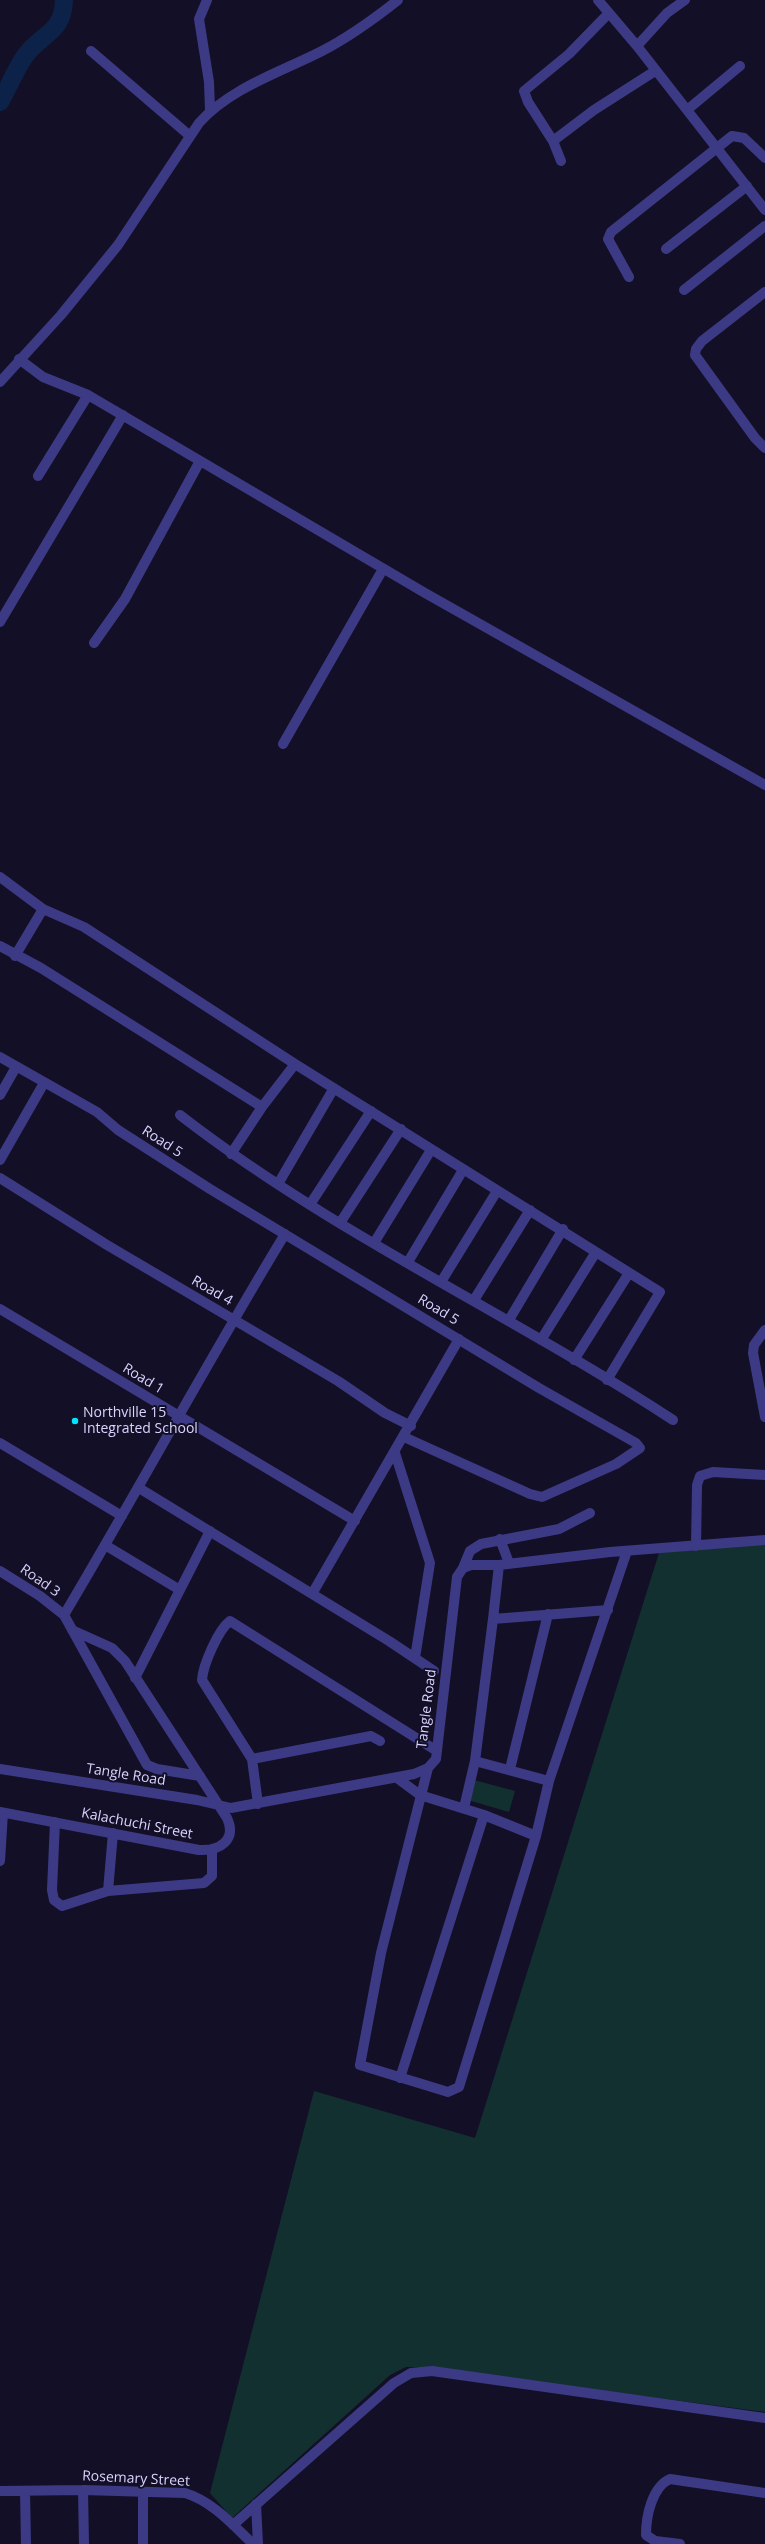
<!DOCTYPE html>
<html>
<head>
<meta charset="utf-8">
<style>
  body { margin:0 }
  canvas { display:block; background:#130f26 }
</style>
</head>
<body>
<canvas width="765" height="2544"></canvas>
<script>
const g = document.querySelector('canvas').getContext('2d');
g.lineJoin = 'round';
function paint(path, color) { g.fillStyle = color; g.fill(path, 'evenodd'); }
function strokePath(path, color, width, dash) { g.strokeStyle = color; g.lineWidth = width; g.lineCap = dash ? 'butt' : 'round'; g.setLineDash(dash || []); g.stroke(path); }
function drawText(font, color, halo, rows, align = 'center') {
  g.font = font + ' "Open Sans",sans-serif'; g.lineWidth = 4; g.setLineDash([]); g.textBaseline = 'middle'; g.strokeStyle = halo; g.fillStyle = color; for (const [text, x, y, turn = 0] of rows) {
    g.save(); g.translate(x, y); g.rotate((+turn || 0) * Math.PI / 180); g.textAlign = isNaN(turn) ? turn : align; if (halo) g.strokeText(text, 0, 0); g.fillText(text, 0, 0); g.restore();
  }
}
paint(new Path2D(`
  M765,1544V2412L421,2367H406L390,2375L232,2518L210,2493L314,2091L475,2138L659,1553Z
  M474,1780L515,1791L509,1812L468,1800Z`), '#12302f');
strokePath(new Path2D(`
  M0,102C9,87 15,70 25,56C41,33 63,34 64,0`), '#0c2248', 18);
strokePath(new Path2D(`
  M207,0L199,19L209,82L210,110
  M598,0L637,46L765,210
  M637,46L667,13L685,0
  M91,51L190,136
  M687,110L740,66
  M553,141L528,102L524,91L569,54L608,14
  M561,161L553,141L594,110L655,71
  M666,249L747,186
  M629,277L608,239L611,232L732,136L744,138L765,158
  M684,290L765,226
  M765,292L702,341L696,349L695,355L755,438L765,448
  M19,359L43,377L88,395L425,593L765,785
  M0,382L61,315L118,245L199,123C230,88 281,72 322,51C349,37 374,19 398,0
  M38,476L88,395
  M0,622L123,415
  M94,643L125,599L200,461
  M283,744L383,569
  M0,877L43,909L84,927L295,1064L660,1292L607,1380
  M0,946L41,968L262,1107
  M15,956L43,909
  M0,1057L97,1112L118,1130L210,1189L539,1388L636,1443L640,1448L616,1464L542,1497L530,1494L404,1437
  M0,1095L16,1067
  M180,1115C332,1233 511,1314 673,1420
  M231,1154L262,1107L295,1064
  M0,1160L44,1083
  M0,1178L107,1245L338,1381L385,1413L411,1426
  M278,1184L334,1088
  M311,1203L371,1111
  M340,1223L401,1129
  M374,1243L431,1150
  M408,1262L463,1170
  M441,1282L497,1191
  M474,1300L530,1210
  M0,1309L355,1521
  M509,1320L563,1229
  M765,1330L754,1345L753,1353L765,1417
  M541,1340L596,1252
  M574,1360L629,1273
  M0,1443L122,1516
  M395,1453L430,1563L415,1658
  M139,1488L389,1641L434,1671
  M500,1539L509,1563
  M105,1545L180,1590
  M696,1546L697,1485L700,1476L713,1472L765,1475
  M463,1568L470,1551L481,1544L559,1529L590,1513
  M0,1571L40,1596L64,1615L147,1765L157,1769L200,1776
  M312,1594L459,1339
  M64,1615C139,1489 209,1359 285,1234
  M493,1619L499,1565
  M135,1678L210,1531
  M252,1759L371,1736L380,1741
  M475,1761L549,1781
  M428,1768L381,1953L360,2065L448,2092L459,2087L536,1836L549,1781L627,1551
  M0,1769L197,1800L231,1808L414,1774L428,1768L436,1759L457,1577L463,1568L471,1565H499L610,1552L765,1540
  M510,1769L548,1614
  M397,1778L420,1795L484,1815L536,1836
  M258,1804L252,1759L202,1680C203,1665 218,1630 230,1621L437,1751
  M464,1808L475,1761L493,1619L608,1610
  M0,1812L199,1850C220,1851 237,1840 227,1818L125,1661L112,1648L72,1630
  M55,1822L52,1890L54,1900L62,1906L108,1891L204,1883L212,1876V1849
  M0,1861L3,1813
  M108,1891L113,1833
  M400,2078L484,1815
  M83,2490L84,2544
  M0,2491L83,2490L185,2493C212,2501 233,2525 253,2544
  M25,2491L26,2544
  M143,2492V2544
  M256,2504L258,2544
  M233,2525L394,2383L411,2373L432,2371L765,2418
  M680,2544L655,2541L646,2535C646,2516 652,2487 670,2479L765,2493`), '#3d3a85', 10);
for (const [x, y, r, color] of [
  [75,1421,4,"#00e5ff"]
]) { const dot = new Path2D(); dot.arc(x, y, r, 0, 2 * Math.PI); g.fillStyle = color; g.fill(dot); strokePath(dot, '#130f26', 1.5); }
drawText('14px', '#d9d4ff', '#130f26', [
  ["Road 5",162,1142,33],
  ["Road 4",212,1291,30],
  ["Road 5",438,1310,31],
  ["Road 1",143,1379,31],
  ["Road 3",40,1581,35],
  ["Tangle Road",427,1709,-83],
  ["Tangle Road",126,1775,9],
  ["Kalachuchi Street",137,1824,11],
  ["Rosemary Street",136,2479,3]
]);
drawText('14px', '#d9d4ff', '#130f26', [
  ["Northville 15",83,1413],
  ["Integrated School",83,1429]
], 'left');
</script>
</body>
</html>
